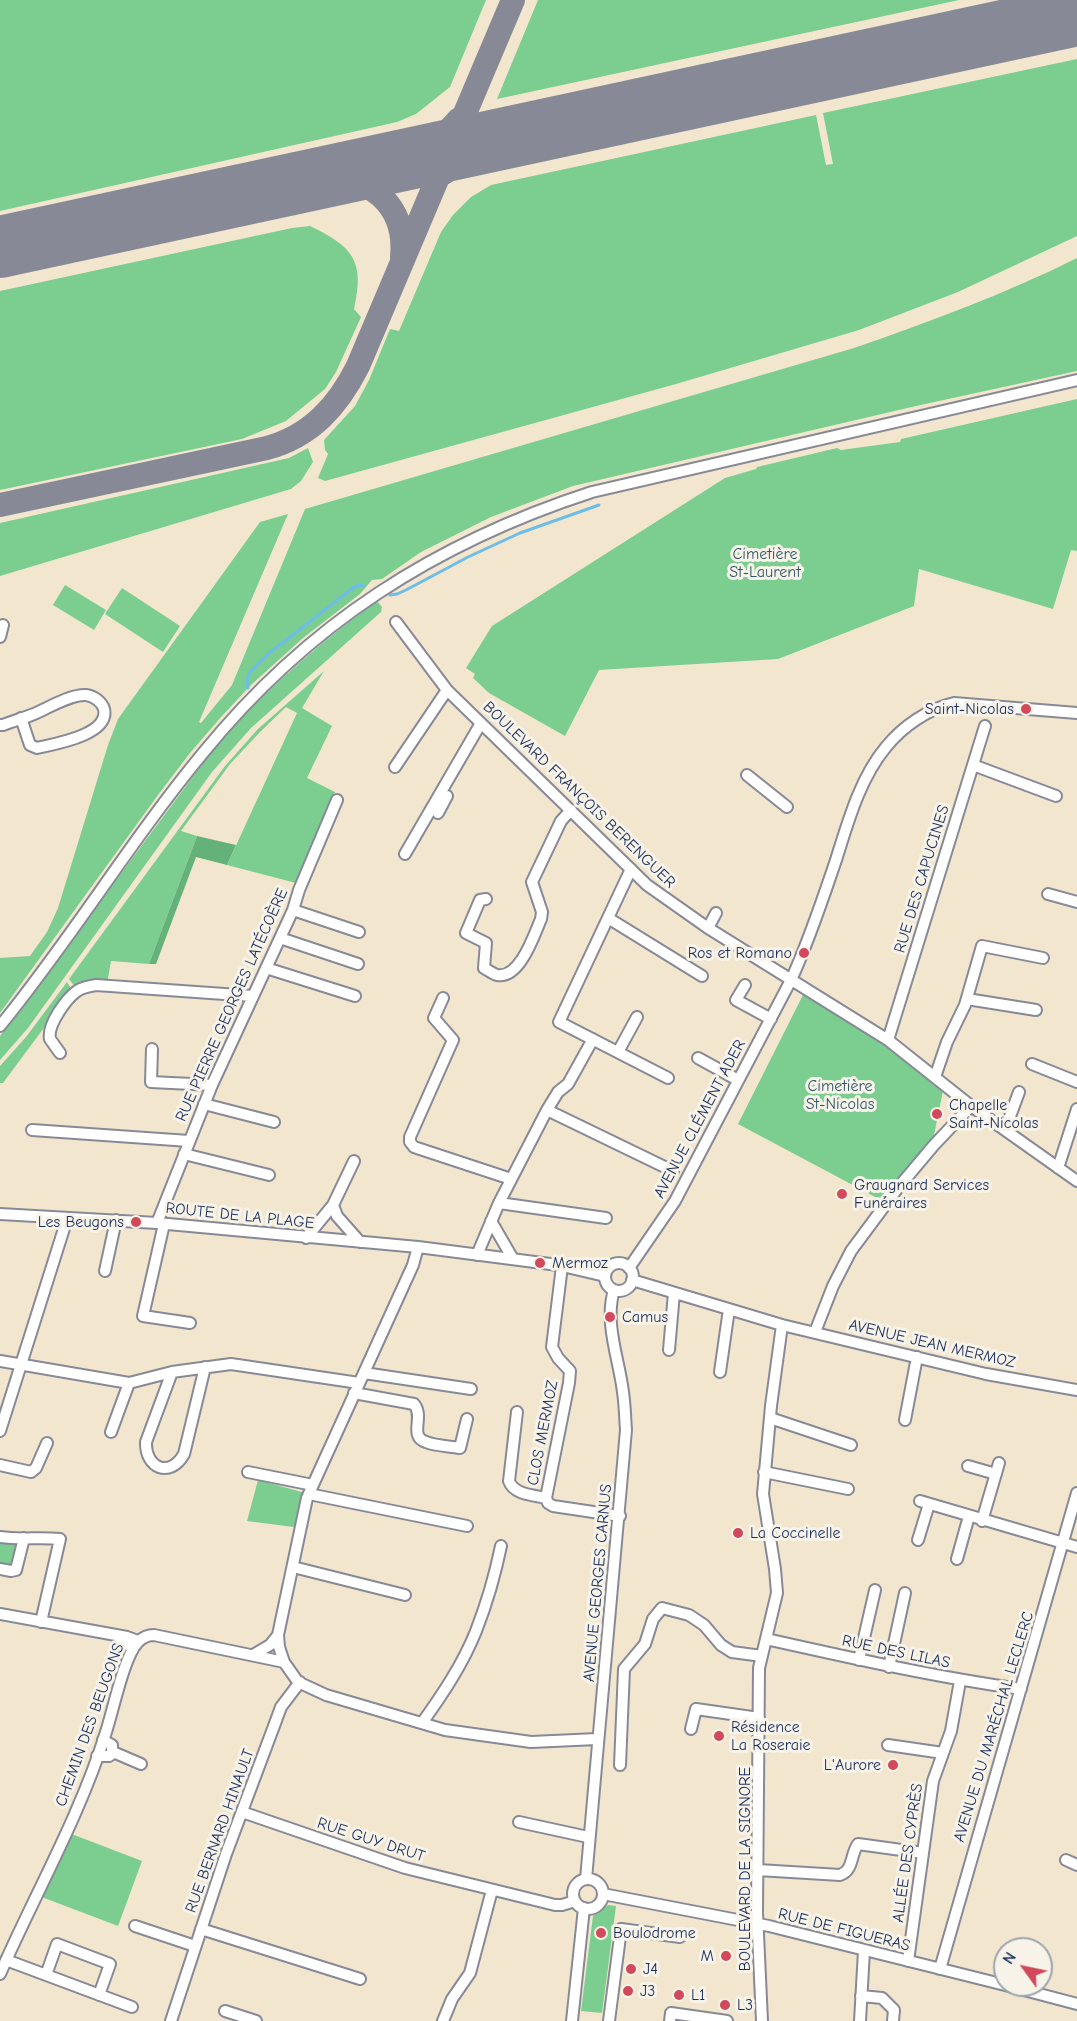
<!DOCTYPE html>
<html>
<head>
<meta charset="utf-8">
<style>
  body { margin:0 }
  #map { position:relative; width:1077px; height:2021px; overflow:hidden; background:#f3e6cf; font-family:"Comic Neue",sans-serif }
  canvas { display:block }
  .north { position:absolute; left:993px; top:1937px; width:60px; height:60px; box-sizing:border-box; background:#f7f3e8; border:2px solid #9fa5b1; border-radius:50%; rotate:303deg; font-size:16px; font-weight:700; line-height:24px; text-align:center; color:#1b2f5e }
  .north::after { content:''; display:block; margin:auto; width:21px; height:27px; background:#d1495b; clip-path:polygon(50% 0,100% 100%,50% 72%,0 100%) }
</style>
</head>
<body>
<div id="map">
<canvas width="1077" height="2021"></canvas>
<div class="north">N</div>
</div>
<script>
const g = document.querySelector('canvas').getContext('2d');
g.lineJoin = 'round';
function paint(path, color) { g.fillStyle = color; g.fill(path, 'evenodd'); }
function strokePath(path, color, width, dash) { g.strokeStyle = color; g.lineWidth = width; g.lineCap = dash ? 'butt' : 'round'; g.setLineDash(dash || []); g.stroke(path); }
function drawText(font, color, halo, rows, align = 'center') {
  g.font = font + ' "Comic Neue",sans-serif'; g.lineWidth = 6; g.setLineDash([]); g.textBaseline = 'middle'; g.strokeStyle = halo; g.fillStyle = color; for (const [text, x, y, turn = 0] of rows) {
    g.save(); g.translate(x, y); g.rotate((+turn || 0) * Math.PI / 180); g.textAlign = isNaN(turn) ? turn : align; if (halo) g.strokeText(text, 0, 0); g.fillText(text, 0, 0); g.restore();
  }
}
paint(new Path2D(`
  M0,0H486L450,87L416,114L397,122L0,211Z
  M538,0H959L497,99Z
  M1077,59V236L958,292L859,330L676,384L325,481L318,478L328,454L325,450L324,440L355,406L369,380L390,329L399,331L441,232L453,215L471,197L491,185L816,115L826,165L833,164L823,113Z
  M310,226C353,247 365,260 354,309L361,317L336,372L325,389L286,421L242,439L0,490V291L292,228Z
  M1077,258V371L916,406L573,486L491,517L421,552L382,579L372,580L360,594L303,638L251,685L222,716L190,753L158,795L0,1013V958L30,956L47,932L58,908L108,745L118,719L260,522L288,514L199,722L201,723L232,685L305,509L854,348C929,322 1005,294 1077,258Z
  M1077,399V551L1071,550L1053,609L919,569L914,606L778,659L599,670L565,736L489,693L473,678L475,674L466,668L492,626L725,478L756,469L757,467L837,448L841,450L900,442L901,439Z
  M308,448L313,462L301,481L291,489L0,576V523L289,458Z
  M65,585L106,610L94,630L53,605Z
  M122,588L180,626L163,652L105,614Z
  M377,601L382,607L381,612L251,728L212,772L28,1028L0,1060V1036L218,743C268,688 317,645 377,601Z
  M324,671L302,708L332,726L307,778L335,792L296,883L227,865L297,713L286,707L260,732L230,764L181,831L197,836L149,964L111,961L107,984L75,987L69,979L225,766L258,729Z
  M67,982L72,990L3,1083H0V1066L26,1037Z
  M807,987L944,1086L933,1140L918,1159L879,1199L738,1124Z
  M258,1480L309,1494L301,1528L247,1521Z
  M0,1541L14,1543L18,1546L14,1567L0,1566Z
  M69,1833L142,1861L118,1926L39,1896Z
  M608,1905L616,1906L602,2013L581,2011L593,1916Z`), '#7bce90');
paint(new Path2D(`
  M197,836L236,845L227,865L196,857L156,964H149Z`), '#64b17a');
strokePath(new Path2D(`
  M390,595L397,594L406,590L468,557L520,533L599,505
  M248,688L247,681L249,673L268,654L357,585L364,586`), '#6dbde8', 3);
strokePath(new Path2D(`
  M1065,17L1077,13
  M395,162C420,153 441,141 458,120
  M444,173L471,149L491,141
  M321,178C370,174 407,206 402,257
  M0,505L267,448C311,436 338,406 358,366L513,0`), '#878a96', 24);
strokePath(new Path2D(`
  M0,247L1077,15`), '#878a96', 62);
const minor = new Path2D(`
  M396,622L447,690L647,885L708,928L888,1040L971,1106L1077,1181
  M0,637L3,625
  M0,725H3C13,721 24,718 34,714C48,708 71,694 86,695C94,696 102,702 104,709C110,735 54,744 37,748L30,745L21,718
  M973,765L1056,796
  M395,767L447,690
  M747,775L787,807
  M438,813L447,796
  M405,854L481,723
  M631,869L559,1022L668,1078
  M1048,894L1077,902
  M486,899L480,900L466,933L486,943L484,968C488,970 493,974 497,975C520,979 534,935 541,919L542,912L532,882L561,821L571,810
  M293,910L359,932
  M608,918L702,976
  M708,928L716,913
  M280,938L358,964
  M266,968L355,996
  M745,985L736,1000L771,1019
  M443,998L434,1018L453,1040L410,1137V1142L414,1147L511,1179
  M967,999L1036,1010
  M0,1026C72,938 131,840 203,753C308,624 435,543 592,492L1077,380
  M888,1040L985,726
  M152,1049L151,1082L212,1085
  M618,1052L637,1017
  M60,1053L50,1039C47,1025 66,999 77,991C83,987 89,986 96,985L253,996
  M698,1058L738,1080
  M1032,1064L1077,1082
  M935,1077L947,1042L965,1005L982,946L1043,958
  M204,1104L274,1122
  M547,1110L673,1171
  M32,1130L189,1141
  M1005,1130L1019,1092
  M184,1154L269,1175
  M1058,1168L1077,1109
  M499,1203L606,1218
  M333,1205L337,1216L360,1242
  M0,1214L157,1223L418,1247L558,1265L605,1276
  M491,1221L513,1259
  M157,1223L212,1085L293,910L299,890L337,800
  M164,1224L143,1316L190,1323
  M306,1238L333,1205L354,1161
  M477,1255L499,1203L547,1110L558,1092L568,1084L593,1039
  M605 1277a14 14 0 1 1 28 0a14 14 0 1 1-28 0Z
  M562,1266L552,1347L558,1358L570,1371L569,1383L546,1498L548,1503L553,1506L620,1516
  M629,1268L675,1201L791,980C809,941 822,901 836,860C848,822 860,778 886,747C903,726 928,709 954,703L1077,713
  M105,1271L116,1220
  M632,1280L782,1325L986,1374L1077,1390
  M815,1332L833,1286L851,1251L897,1189L934,1145L971,1106
  M669,1350L674,1293
  M0,1361L129,1383L172,1372L231,1364L359,1383
  M172,1372L146,1442C145,1468 170,1479 184,1454L205,1367
  M720,1372L729,1309
  M364,1373L471,1389
  M354,1393L414,1404C425,1417 408,1436 426,1442C436,1446 449,1446 460,1448L467,1419
  M517,1412L509,1481C514,1495 534,1495 546,1498
  M770,1418L851,1445
  M905,1420L917,1357
  M0,1431L67,1219
  M111,1432L129,1383
  M0,1465L31,1472L36,1468L47,1443
  M968,1466L996,1474
  M248,1472L313,1485
  M764,1472L848,1489
  M309,1494L467,1526
  M920,1501L1077,1547
  M982,1521L999,1463
  M0,1537C19,1540 40,1537 60,1539L41,1622
  M918,1540L929,1504
  M957,1559L969,1516
  M293,1567L405,1595
  M0,1569L11,1571L16,1570L24,1538
  M0,1614L116,1635
  M278,1635L279,1647L284,1662L298,1682L326,1695L445,1730L531,1742L597,1739
  M766,1639C851,1658 935,1677 1021,1689
  M133,1649L116,1635L127,1637L138,1641
  M253,1655L270,1645L278,1635L307,1498L413,1265L418,1247
  M859,1660L875,1590
  M889,1667L905,1593
  M422,1723C442,1695 463,1664 476,1631C487,1603 495,1575 501,1546
  M691,1729L696,1709L759,1718
  M888,1745L943,1753
  M113,1752L141,1764
  M97,1756H109L112,1754V1745L103,1740
  M620,1765L624,1669L645,1644L653,1619L662,1608L689,1615L704,1625L721,1645L732,1652L762,1656
  M242,1812L405,1868L555,1905H562L575,1901
  M519,1822L588,1837
  M1066,1860L1077,1865
  M758,1870L840,1875C854,1870 850,1855 858,1844L923,1853
  M586,1879L626,1430C625,1417 625,1405 623,1392C619,1359 604,1323 614,1290
  M573 1894a15 15 0 1 1 30 0a15 15 0 1 1-30 0Z
  M603,1894L769,1926L1005,1985
  M135,1926L195,1946
  M201,1929L360,1979
  M6,1960L132,2007
  M908,1961L933,1781L951,1731L960,1681
  M940,1969L1077,1493
  M0,1974C35,1894 80,1816 106,1732C113,1711 124,1656 138,1642C143,1637 148,1635 154,1635L284,1662
  M46,1975L57,1944L110,1964L99,1995
  M1005,1985L1077,2004
  M861,1996L882,1998L894,2010L893,2021
  M225,2011L256,2021
  M171,2021L226,1854L274,1726L281,1707L300,1682
  M443,2021L452,1999L470,1973L492,1890
  M572,2021L584,1908
  M609,2021L621,1929L680,1937
  M670,2021L671,2013L727,2021
  M762,2021L757,1912L759,1668L777,1593L775,1569L763,1494L771,1406L782,1325
  M860,2021L864,1951`);
strokePath(minor, '#878a96', 14);
strokePath(minor, '#fff', 10);
for (const [x, y, r, color] of [
  [1026,709,6,"#d1495b"],
  [804,953,6,"#d1495b"],
  [937,1114,6,"#d1495b"],
  [842,1194,6,"#d1495b"],
  [136,1222,6,"#d1495b"],
  [540,1263,6,"#d1495b"],
  [610,1317,6,"#d1495b"],
  [738,1533,6,"#d1495b"],
  [719,1736,6,"#d1495b"],
  [893,1765,6,"#d1495b"],
  [601,1933,6,"#d1495b"],
  [726,1956,6,"#d1495b"],
  [631,1969,6,"#d1495b"],
  [628,1991,6,"#d1495b"],
  [679,1995,6,"#d1495b"],
  [725,2005,6,"#d1495b"]
]) { const dot = new Path2D(); dot.arc(x, y, r, 0, 2 * Math.PI); g.fillStyle = color; g.fill(dot); strokePath(dot, '#f7f3e8', 2); }
drawText('16px', '#33576a', '#f7f3e8', [
  ["Cimetière",765,554],
  ["St-Laurent",765,572],
  ["Cimetière",840,1086],
  ["St-Nicolas",840,1104]
]);
drawText('16px', '#1b2f5e', '#f7f3e8', [
  ["Saint-Nicolas",1014,709,"right"],
  ["Ros et Romano",792,953,"right"],
  ["Chapelle",949,1105],
  ["Saint-Nicolas",949,1123],
  ["Graugnard Services",854,1185],
  ["Funéraires",854,1203],
  ["Les Beugons",124,1222,"right"],
  ["Mermoz",552,1263],
  ["Camus",622,1317],
  ["La Coccinelle",750,1533],
  ["Résidence",731,1727],
  ["La Roseraie",731,1745],
  ["L'Aurore",881,1765,"right"],
  ["Boulodrome",613,1933],
  ["M",714,1956,"right"],
  ["J4",643,1969],
  ["J3",640,1991],
  ["L1",691,1995],
  ["L3",737,2005]
], 'left');
drawText('16px', '#1b2f5e', '#f7f3e8', [
  ["BOULEVARD FRANÇOIS BERENGUER",579,795,44],
  ["RUE DES CAPUCINES",922,879,-73],
  ["RUE PIERRE GEORGES LATÉCOÈRE",232,1005,-66],
  ["AVENUE CLÉMENT ADER",700,1119,-62],
  ["ROUTE DE LA PLAGE",240,1216,6],
  ["AVENUE JEAN MERMOZ",932,1344,13],
  ["CLOS MERMOZ",543,1433,-79],
  ["AVENUE GEORGES CARNUS",598,1583,-85],
  ["RUE DES LILAS",896,1652,12],
  ["CHEMIN DES BEUGONS",90,1725,-70],
  ["AVENUE DU MARÉCHAL LECLERC",994,1727,-73],
  ["RUE BERNARD HINAULT",220,1831,-70],
  ["RUE GUY DRUT",371,1840,18],
  ["ALLÉE DES CYPRÈS",908,1853,-82],
  ["BOULEVARD DE LA SIGNORE",745,1869,-90],
  ["RUE DE FIGUERAS",844,1930,14]
]);
</script>
</body>
</html>
